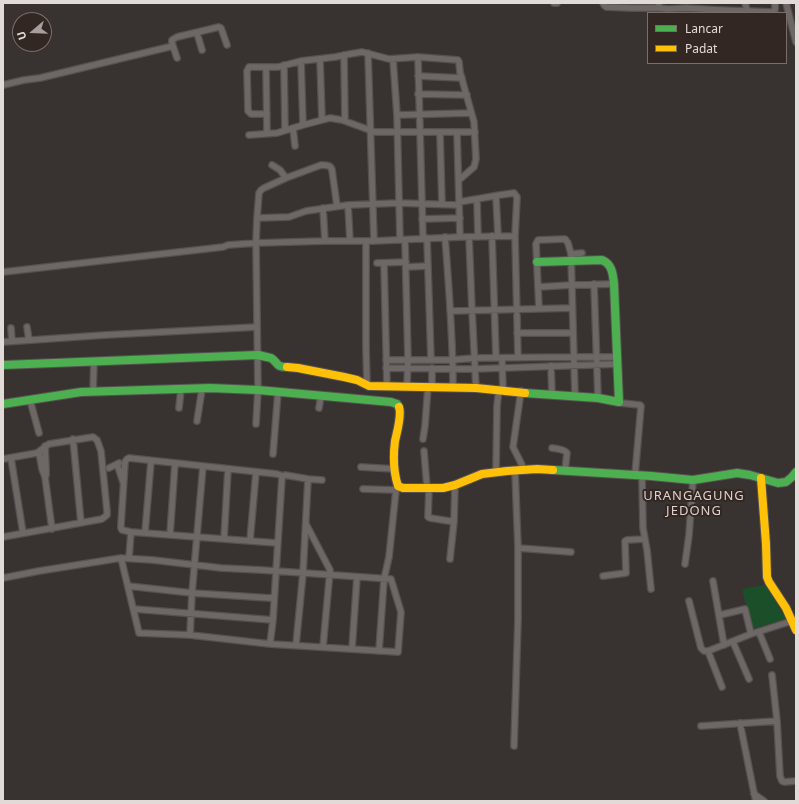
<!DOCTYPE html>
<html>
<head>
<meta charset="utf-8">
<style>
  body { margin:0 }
  #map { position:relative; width:799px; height:804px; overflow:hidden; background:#383230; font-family:"Noto Sans",sans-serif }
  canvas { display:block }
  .frame { position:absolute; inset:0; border:4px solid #e1dad7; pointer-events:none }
  .legend { position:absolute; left:647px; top:12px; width:140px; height:52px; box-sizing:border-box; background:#322723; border:1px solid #786f6b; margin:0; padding:5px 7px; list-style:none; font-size:12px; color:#e1dad7 }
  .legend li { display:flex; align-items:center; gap:8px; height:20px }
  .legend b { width:20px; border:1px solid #786f6b }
  .north { position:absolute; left:12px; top:12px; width:40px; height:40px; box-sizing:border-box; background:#322723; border:1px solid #786f6b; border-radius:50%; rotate:251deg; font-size:11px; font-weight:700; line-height:16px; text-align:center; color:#e1dad7 }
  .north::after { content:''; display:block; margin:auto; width:14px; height:18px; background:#a69f9d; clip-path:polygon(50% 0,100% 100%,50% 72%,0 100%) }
</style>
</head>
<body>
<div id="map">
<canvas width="799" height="804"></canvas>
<div class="frame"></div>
<ul class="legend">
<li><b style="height:5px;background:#4caf50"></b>Lancar</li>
<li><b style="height:5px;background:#ffc107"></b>Padat</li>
</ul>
<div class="north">U</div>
</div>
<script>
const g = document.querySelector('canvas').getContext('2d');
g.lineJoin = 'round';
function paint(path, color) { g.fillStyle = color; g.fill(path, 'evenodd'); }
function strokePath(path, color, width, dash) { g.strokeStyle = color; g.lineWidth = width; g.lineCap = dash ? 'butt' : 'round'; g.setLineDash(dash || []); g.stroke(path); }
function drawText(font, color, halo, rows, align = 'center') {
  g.font = font + ' "Noto Sans",sans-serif'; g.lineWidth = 4; g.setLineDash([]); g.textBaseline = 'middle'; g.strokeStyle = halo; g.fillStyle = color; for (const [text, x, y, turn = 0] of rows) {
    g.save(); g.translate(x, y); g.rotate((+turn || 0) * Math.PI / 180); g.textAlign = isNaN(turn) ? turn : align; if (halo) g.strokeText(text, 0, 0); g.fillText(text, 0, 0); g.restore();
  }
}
paint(new Path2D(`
  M765,585L786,619L752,629L742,589Z`), '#1b4f29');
const street = new Path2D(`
  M554,3H557
  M603,3L604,5L606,7L632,8H660
  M658,3L660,8L668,9L686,8L719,10L771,12L775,10V3
  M745,3L747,10
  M786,3L796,42
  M197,33L202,50
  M368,53L374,241
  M344,55L345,121
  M418,57L458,60L459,62L460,72L474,122L476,159L474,167L459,180
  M177,58L172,43V40L177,37L219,27L221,28L227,45
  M320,59L322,120
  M393,59L397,115L400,240
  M301,61L303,125
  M284,65L285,130
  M266,67L267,133
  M418,76L462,78
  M3,85L24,80L40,78L173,46
  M418,94L467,95
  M267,114H251L248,111L247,71L249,67H278L301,61L335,57L350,54L362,52L389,59L418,57L423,239
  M397,115L471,113
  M293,128L295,146
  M457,132L460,237
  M440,133L442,204
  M249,135L277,133L303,125L330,118L342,120L375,132H475
  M272,165L280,170L286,178
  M496,196L498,236
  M477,200L478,237
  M459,202L500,195L514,193L517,197L515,236
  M348,205L350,241
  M323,208L325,241
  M257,218L289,217L306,211L348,205L399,203L459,205
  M422,219L460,218
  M492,236L496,358
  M445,237C449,287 453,337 453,387
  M469,237L472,310L476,388
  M427,238L431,360
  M405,240L408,360L407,386
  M366,241V348L367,385
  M571,254L575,396
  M377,263L406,262
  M384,263L387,386
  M406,267L428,266
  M3,272L223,247L228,245L256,243L325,241H374L460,237L515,236L518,358
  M594,284L598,398
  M538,287L572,285L614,284
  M539,309L536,244L538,240L565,239L568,243L571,254L582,253
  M450,311L572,308
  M27,327L29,340
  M11,328L12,341
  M517,333H573
  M3,342L105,335L257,327
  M502,358L503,390
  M386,360H452L474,358L574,357H617
  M551,366L552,395
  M386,368L474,369L618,364
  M432,386V368
  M521,391L513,447L522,465L523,470
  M93,392L94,361
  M30,400L39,433
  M621,403L640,405L641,406L635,475
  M179,408L181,389
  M319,408L321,396
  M197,421L202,389
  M256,424L258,390L256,243L257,218L259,193L261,190L264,188L286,178L321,165C326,165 331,165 332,170L337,206
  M73,439L81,523
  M423,439L425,426L428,386
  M45,446L46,468V475
  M552,448C557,449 564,449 567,453L565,471
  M424,451L427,488
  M39,452L42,469L45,477L52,529
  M273,454L278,392
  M11,458L23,533
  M3,459L37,453L49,444L93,437L97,440L101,451L107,511V515L102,519L3,537
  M117,464L123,482
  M361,467L395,469
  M109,468L119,463
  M496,472L497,406L499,389
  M642,475L643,528L647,550L651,589
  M308,479L322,480
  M429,488L428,517L430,518L449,521H454
  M363,489L396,490L398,489
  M306,524L330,570L323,647
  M145,533L151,461
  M170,535L175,463
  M224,539L228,469
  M250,541L256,472
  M277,543L131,532L122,530L121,528V525L125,462L127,459L129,458L277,474L283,476
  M518,548L571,552
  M129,558L131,532
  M450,559L454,521L455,485
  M685,564L689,535L693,480
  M603,576L626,573L625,541L627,540L645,539
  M3,578L39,571L121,558L153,560L221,568L261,570L391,579L401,612L398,652L270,644L190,635L139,633L121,558
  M713,581L724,645
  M128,586L192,593L270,598L274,597
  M689,601L701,648L704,651H708L751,634L792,621
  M134,609L273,620
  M720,615L745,609L751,634
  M759,632L770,659
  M190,635L192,593L203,466
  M733,642L749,679
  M270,644L273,620L282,477L285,475L308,479L303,573L296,645
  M352,649L357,577
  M379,651L384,579L389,557L396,490
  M708,651L722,687
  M772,675L777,721L780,776L782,781L784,782L796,781
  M740,723L754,793L756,801
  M701,726L777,721
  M514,746L518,619V548L515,470
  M754,794L764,801`);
const fast = new Path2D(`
  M3,365L258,355C262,356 267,357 271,358C279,363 275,367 287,367
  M525,393L598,398L619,402L614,284C613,274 612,264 602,260L537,262
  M3,404L81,392L210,388L258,390L391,402L397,404L399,407
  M553,470L651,476L693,480L737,473L750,475L778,483L786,482L792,477L796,472`);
const slow = new Path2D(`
  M287,367L298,368L344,377L357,380L369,386L476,388L525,393
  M399,407C402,415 397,432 395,441C393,457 393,471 398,486L403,488H443L455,485L482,474L507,471L537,469L553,470
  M761,478L766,544L767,577L769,582L786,608L796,630`);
strokePath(street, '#56504f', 8);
strokePath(fast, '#56504f', 10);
strokePath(slow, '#56504f', 10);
strokePath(street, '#6d6866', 5.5);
strokePath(fast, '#4caf50', 8);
strokePath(slow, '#ffc107', 8);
g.letterSpacing = '1px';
drawText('13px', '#dfd1cb', '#322723', [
  ["URANGAGUNG",694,496],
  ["JEDONG",694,511]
]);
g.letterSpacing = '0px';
</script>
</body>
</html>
